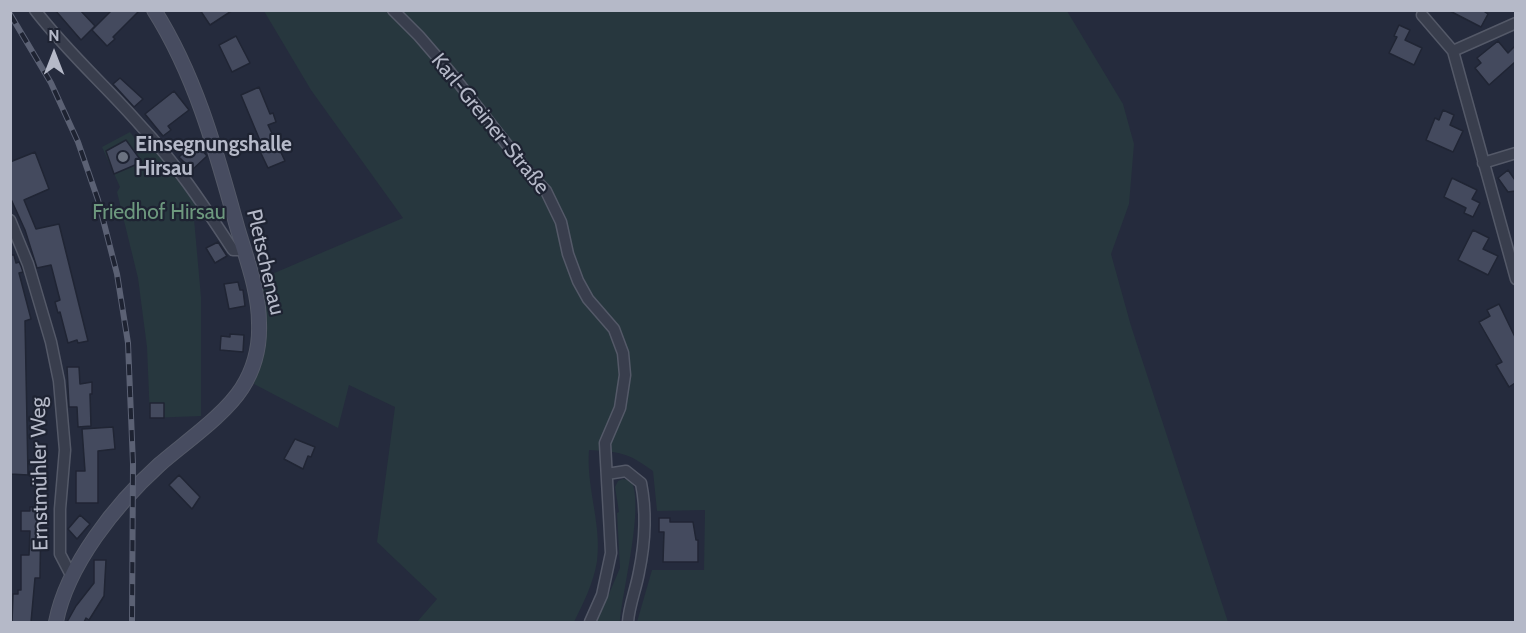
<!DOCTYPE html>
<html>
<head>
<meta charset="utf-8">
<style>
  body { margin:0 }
  #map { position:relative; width:1526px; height:633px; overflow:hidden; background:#252b3d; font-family:Cabin,sans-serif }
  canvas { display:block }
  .frame { position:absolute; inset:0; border:12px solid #b5b9c8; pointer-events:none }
  .north { position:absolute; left:24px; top:24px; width:60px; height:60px; -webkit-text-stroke:4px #1e2332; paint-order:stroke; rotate:0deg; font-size:16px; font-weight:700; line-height:24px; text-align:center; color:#b5b9c8 }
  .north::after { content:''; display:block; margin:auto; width:21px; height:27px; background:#b5b9c8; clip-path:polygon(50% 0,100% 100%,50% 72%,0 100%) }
</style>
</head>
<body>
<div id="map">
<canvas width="1526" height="633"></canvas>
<div class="frame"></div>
<div class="north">N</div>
</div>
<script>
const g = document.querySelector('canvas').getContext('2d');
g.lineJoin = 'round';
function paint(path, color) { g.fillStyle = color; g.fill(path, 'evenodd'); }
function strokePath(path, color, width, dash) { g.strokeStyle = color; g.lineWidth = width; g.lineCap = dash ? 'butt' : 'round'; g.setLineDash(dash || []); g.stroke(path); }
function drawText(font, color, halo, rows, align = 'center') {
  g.font = font + ' Cabin,sans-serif'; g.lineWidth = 4.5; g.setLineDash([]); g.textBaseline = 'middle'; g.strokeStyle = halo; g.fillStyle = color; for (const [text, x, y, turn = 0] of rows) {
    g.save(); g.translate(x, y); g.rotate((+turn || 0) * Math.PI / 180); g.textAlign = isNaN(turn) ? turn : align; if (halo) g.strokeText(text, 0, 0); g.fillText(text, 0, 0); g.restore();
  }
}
paint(new Path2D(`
  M264,11H1067L1123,104L1134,144L1129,204L1111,254L1131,326L1228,622H637L652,570H704L705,510L657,511L653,471C627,452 620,452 589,450C586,487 602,525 597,561C594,582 583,604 574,622H417L437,599L377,542L395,407L349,385L338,428L254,384L267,331L258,280L403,218L311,90Z
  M130,132L142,148L150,142L199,207L194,219L201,297V416L150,418L147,347L138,278L117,192L120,187L102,147Z
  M623,479L631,481C645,504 622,592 620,622H597L620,568L617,513L619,512L615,487L618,481Z`), '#27373e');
const building = new Path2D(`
  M55,10H80L95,26L81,40Z
  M112,10H140L113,37L115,39L107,46L92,30Z
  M200,10H233L210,25Z
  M1448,10H1482L1488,14L1481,27Z
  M1399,25L1410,30L1405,40L1422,48L1414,65L1389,53L1397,37L1394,36Z
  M236,36L250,63L232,72L219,45Z
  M1498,41L1508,53L1515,46V62L1489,85L1475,68L1481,63L1477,58Z
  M120,78L143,99L134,107L113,84Z
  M259,87L270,114L273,113L276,122L268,125L285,161L268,168L257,145L261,143L241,95Z
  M174,91L189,110L168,126L171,130L163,136L145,114Z
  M1443,110L1454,115L1450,125L1463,131L1453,152L1426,140L1435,118L1439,120Z
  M126,140L142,162L114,174L106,151Z
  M195,142L207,156L192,170L179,157Z
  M35,152L49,189L24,200L36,229L59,224L88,341L78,343L77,340L68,343L60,312L58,313L55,302L60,300L51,265L37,268L25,230L10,197V162Z
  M1508,170L1515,180V191L1508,192L1498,178Z
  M1452,178L1477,190L1472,199L1480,203L1473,217L1464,213L1466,208L1444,197Z
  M1473,230L1489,238L1483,249L1498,256L1488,275L1458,260Z
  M218,242L227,256L215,263L206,248Z
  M10,255H14L16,263L19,262L21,266L23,272L19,273L31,319L25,321L28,475L10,474Z
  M238,282L240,290H243L245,306L229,309L224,284Z
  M1499,304L1515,337V383L1509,387L1496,365L1502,362L1479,322L1490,316L1487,310Z
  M230,334L244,335L243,352L220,350L221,336L230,337Z
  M67,367H79L80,384L92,382V394H90L91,426L78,427L77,407H69Z
  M150,403H164V418H150Z
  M113,427L115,449L98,451V503H76V471H85L82,429Z
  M295,439L315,447L311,457L308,456L303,469L284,459Z
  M179,475L200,497L192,509L169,485Z
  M30,507H41L40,578H35L31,622H12L13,594H18V590H21V555H29L30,531H21V511H30Z
  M80,515L90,524L77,539L68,529Z
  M659,518H670V522H693L696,540H698V562H663L664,532H659Z
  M94,560H106L104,596L89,620L86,618L84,622H67L76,606L94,583Z`);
paint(building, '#444a5e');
strokePath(building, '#202534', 1.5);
const minor = new Path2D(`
  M35,10C67,52 106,86 140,125C176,163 204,206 233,250H244
  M393,10L419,36L450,72L530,174L546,191L561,222L568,254L578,281L588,299L614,329L623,353L625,375L620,408L605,443L611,553L602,595L590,622
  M1422,15L1453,51L1516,279
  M1453,51L1516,23
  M1483,163L1516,153
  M10,220L28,264L51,342L59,381L65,450L60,509V554L72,577
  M607,474L626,471L641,483C647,513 645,543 639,572C636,589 629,606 628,622`);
const secondary = new Path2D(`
  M56,622C67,565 116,504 159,465C184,443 224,416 242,388C254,369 260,346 259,323C259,292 247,260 238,230C217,155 197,78 154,10`);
strokePath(minor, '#545968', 13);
strokePath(secondary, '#545968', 16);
strokePath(minor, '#393e4d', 10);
strokePath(secondary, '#474c60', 14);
const rail = new Path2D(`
  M10,14L51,83L78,142L98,200L117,274L128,343L133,464L132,622`);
strokePath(rail, '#5b6174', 6);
strokePath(rail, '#1e2332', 4, [11]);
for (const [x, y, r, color] of [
  [123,157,6,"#6b7280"]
]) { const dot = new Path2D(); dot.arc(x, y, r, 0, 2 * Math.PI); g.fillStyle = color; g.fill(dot); strokePath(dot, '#1e2332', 2); }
drawText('21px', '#b5b9c8', '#1e2332', [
  ["Karl-Greiner-Straße",490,124,51],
  ["Pletschenau",265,262,77],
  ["Ernstmühler Weg",40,474,-91]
]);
drawText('bold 21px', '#b5b9c8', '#1e2332', [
  ["Einsegnungshalle",135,145],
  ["Hirsau",135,169]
], 'left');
drawText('21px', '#6d987e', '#1e2332', [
  ["Friedhof Hirsau",159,213]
]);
</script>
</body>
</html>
